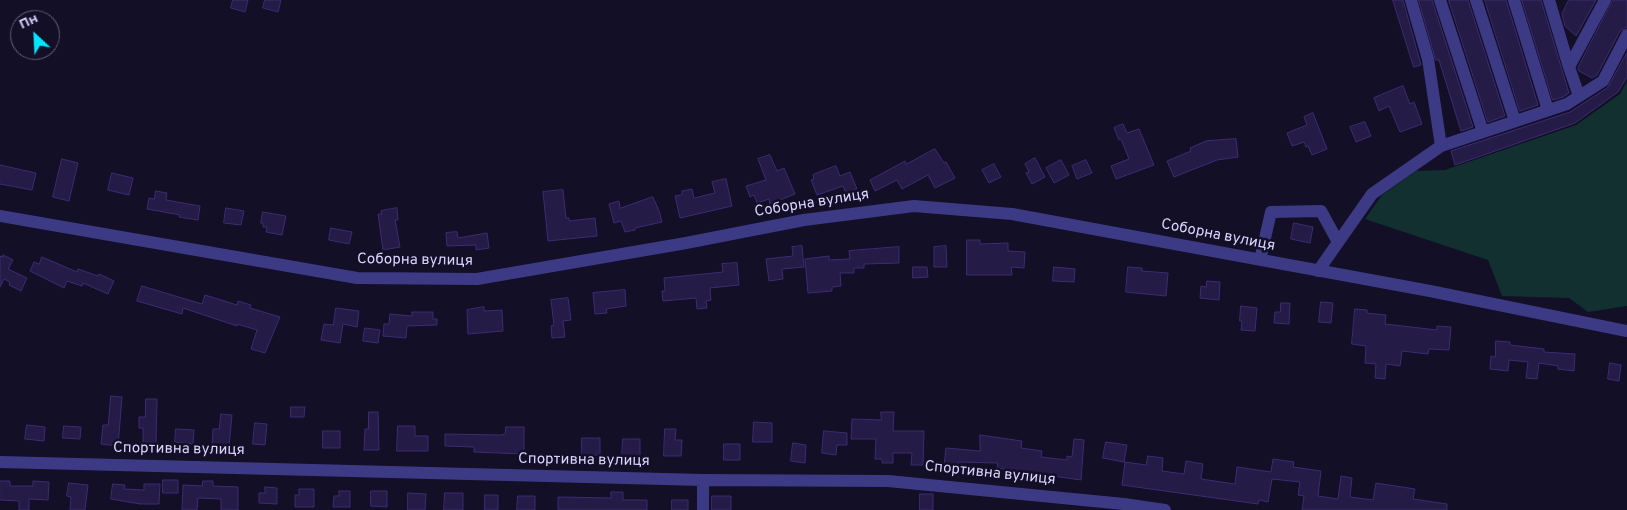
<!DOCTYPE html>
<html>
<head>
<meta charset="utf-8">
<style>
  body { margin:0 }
  #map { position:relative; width:1627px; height:510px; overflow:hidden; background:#130f26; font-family:Overpass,sans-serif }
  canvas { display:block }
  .north { position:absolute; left:10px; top:10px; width:50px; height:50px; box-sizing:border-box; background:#130f26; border:1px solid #625e7d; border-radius:50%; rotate:335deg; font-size:14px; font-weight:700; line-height:20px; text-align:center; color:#d9d4ff }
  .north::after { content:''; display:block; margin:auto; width:18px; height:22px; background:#00e5ff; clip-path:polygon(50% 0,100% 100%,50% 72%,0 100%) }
</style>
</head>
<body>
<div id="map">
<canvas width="1627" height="510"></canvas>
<div class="north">Пн</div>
</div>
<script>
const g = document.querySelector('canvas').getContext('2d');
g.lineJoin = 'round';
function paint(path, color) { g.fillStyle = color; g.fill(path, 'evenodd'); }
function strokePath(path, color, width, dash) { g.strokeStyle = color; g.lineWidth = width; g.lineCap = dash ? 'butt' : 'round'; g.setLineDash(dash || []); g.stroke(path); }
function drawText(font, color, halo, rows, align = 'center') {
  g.font = font + ' Overpass,sans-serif'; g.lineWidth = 5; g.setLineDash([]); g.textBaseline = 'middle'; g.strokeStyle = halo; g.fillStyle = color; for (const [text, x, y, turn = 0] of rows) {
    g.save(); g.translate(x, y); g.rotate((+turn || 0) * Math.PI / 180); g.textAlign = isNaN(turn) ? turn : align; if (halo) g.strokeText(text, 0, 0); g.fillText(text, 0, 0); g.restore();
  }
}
paint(new Path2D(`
  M1627,81V306L1588,312L1569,298L1502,296L1488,260L1365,219L1382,195L1416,171L1445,170L1576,125L1620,94Z`), '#12302f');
const building = new Path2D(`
  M233,0H248L245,12L231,8Z
  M265,0H281L278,12L263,8Z
  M1393,0H1403L1421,65L1414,67Z
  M1419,0H1432L1473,127L1461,131L1439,60H1436Z
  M1449,0H1468L1505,116L1488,122Z
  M1485,0H1506L1538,105L1520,111Z
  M1522,0H1541L1569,93L1563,97L1553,100Z
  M1569,0H1596L1576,36L1565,26L1562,14Z
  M1613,0H1627V27L1620,31L1597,75L1592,78L1579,71L1578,68Z
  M1627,53V77L1618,92L1575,123L1455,165L1451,151L1570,112L1607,88Z
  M1403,86L1410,104L1414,102L1422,124L1400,132L1389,106L1379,111L1374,98Z
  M1313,113L1327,149L1312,155L1308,146L1306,147L1304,142L1292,146L1287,133L1307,125L1304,117Z
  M1365,122L1371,136L1356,142L1350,127Z
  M1123,124L1127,133L1139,129L1154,165L1116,179L1111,166L1129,159L1121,139L1119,140L1114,128Z
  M1236,139L1238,157L1217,160L1174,177L1167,161L1191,151L1190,148L1206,141Z
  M935,149L944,163L946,162L955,178L935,188L928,175L902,189L897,180L875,191L870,180L905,161L906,164Z
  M770,155L777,171L784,168L795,194L770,204L769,199L757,203L754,195L750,197L746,186L766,180L758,159Z
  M1035,158L1045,177L1032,184L1026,173L1029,172L1025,164Z
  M62,159L78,163L69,201L53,197Z
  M1061,160L1069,175L1054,183L1046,168Z
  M1086,160L1092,173L1077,179L1072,166Z
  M994,164L1001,177L989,183L982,170Z
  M0,165L36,173L32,190L0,184Z
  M836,166L840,176L850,172L857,189L846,193L843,186L817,195L811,180L814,179L813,175Z
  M112,173L133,178L129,195L108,190Z
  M726,179L732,206L680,218L675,196L682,195V191L692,189L694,198L715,193L712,182Z
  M563,190L566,218H569V221L595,218L597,236L548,241L543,192Z
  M156,191L167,193L166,200L200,206L198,220L179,217L180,215L147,209L149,198L154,199Z
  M653,197L659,211L662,222L635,228V230L625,232L621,221L614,223L609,204L619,201L620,208Z
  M226,208L244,211L241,225L224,223Z
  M397,208L398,220H395L400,247L383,250L378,214H382L381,211Z
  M263,212L286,216L282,235L266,232L267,227H263V223H261Z
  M1294,223L1313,227L1310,243L1291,239Z
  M331,228L352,232L349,244L329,240Z
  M457,232L458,238L487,233L489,248L476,250V245L447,246L446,233Z
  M967,240H980V244L1008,243V251L1025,252L1024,268L1011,267L1012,275H967Z
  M802,246L804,267L782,269L783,279L769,281L766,259L793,256L792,247Z
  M946,246L947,267H934V247Z
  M899,247V263L864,264V268H854V273H840L841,286L832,287V291L808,293L805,259L829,256V260L850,259L849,251Z
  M3,255L13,260L8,269L27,278L21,291L9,285L10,282L4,279L0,287V256L3,257Z
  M42,257L77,272L78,269L98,276L99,274L114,281L108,294L83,283L82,286L67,281L64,288L30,271L34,262L39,264Z
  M737,263L739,285L710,288L711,300L706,301L707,308L697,309L696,298L663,301L662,291H665L664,278L723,272L722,264Z
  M913,267H927L928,277L913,278Z
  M1054,267L1075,269L1074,282L1053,281Z
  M1128,267L1142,268V271L1168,273L1166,296L1126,292Z
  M1207,281L1220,282L1219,300L1200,298L1201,286L1206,287Z
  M142,286L202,304L205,295L237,305L238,301L251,305L250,308L280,317L265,353L251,349L257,330L237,324V326L183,308L182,314L137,301Z
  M625,290L626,306L606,309L607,313L595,314L593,293Z
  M568,298L571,320L563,321L565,337L552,338L551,326L554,325L551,300Z
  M1321,302L1333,303L1331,323L1319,322Z
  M1281,303H1290L1289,324L1274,323L1275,312H1280Z
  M1241,306L1257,308L1255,331L1241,330L1242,321H1240Z
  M484,307V311L502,310L503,331L468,334L467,310Z
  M336,308L359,311L357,327L343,324L340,343L321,340L324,324L333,325Z
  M1355,309L1367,310V313L1386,315L1385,324L1437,330V326L1451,327L1449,350L1429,349L1428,354L1402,351L1400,366L1386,364L1385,379L1375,378L1376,364L1365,363L1366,346L1352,344Z
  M412,312H433V319H437V325L407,326L406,338L383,336L384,324H389L390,314L412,316Z
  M365,328L380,330L378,343L363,341Z
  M1496,341L1510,342V345L1544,349V352L1575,354L1574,371L1558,369V366L1539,363L1537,379L1526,378L1528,362L1509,360L1508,371L1490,369L1491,356L1495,357Z
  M1610,363L1621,365L1619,381L1608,379Z
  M111,396L122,397L118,446L101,444L103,425H108Z
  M146,399H157L156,443H143V428H139V417H145Z
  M291,407H305L304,417H291Z
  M369,412H378L379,450H364L365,429H368Z
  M881,412H894L893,431H924L923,465H911L912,453H893V463H882V459H875L876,439H851L852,419L881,420Z
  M221,414L232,415L229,447L212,445L213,429H219Z
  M754,422L772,423V442H753Z
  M255,423L267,424L265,445L253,444Z
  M27,425L45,427L44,441L25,439Z
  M64,426L81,427L80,439L63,438Z
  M398,426H415V436H428V451H397Z
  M506,427H524V454L474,452V447L445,446V434L501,435L505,434Z
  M176,429L194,430L193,444L175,442Z
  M665,429H676L675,440H682L681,456H664Z
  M323,431H340V448H323Z
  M824,431L847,433V445H837L836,455L822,453Z
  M980,435L1022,441L1021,448L1042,451L1041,457L1067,460V456L1072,457L1074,439L1084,440L1081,480L997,468L998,463L958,462V467L944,466L946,448L980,451Z
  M582,438H600V455H582Z
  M623,439H640V458L622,457Z
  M1106,442L1127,445L1124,462L1103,458Z
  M793,443L806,445L805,463L791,461Z
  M724,444H740V460H724Z
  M1148,456L1163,458L1162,471L1184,474L1186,461L1203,464L1201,479L1235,484L1237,467L1271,472L1273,459L1294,462L1293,467L1321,471L1318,496L1338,499L1341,476L1352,478L1350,497L1373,500L1376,483L1415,489L1413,499L1447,504V510H1302L1304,496L1298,495L1300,482L1272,479L1268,502L1259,500L1258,504L1122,485L1125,462L1146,465Z
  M163,480H178V493H163Z
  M0,481H10V486H33V481L49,482L48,500L29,499V510H19V501L0,500Z
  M203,481H213V486L238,487V510H221V499L198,498L197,510H182L183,485L202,486Z
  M69,483L88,485L85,510H70L71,497L67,496Z
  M113,484L125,485L124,489L144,490V484H160L159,504H140L111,499Z
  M265,487L277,488V504L259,503V493H265Z
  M299,489H314V507H295V495H299Z
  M339,491H350V507H333L334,496H339Z
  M371,491H387V507L371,506Z
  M611,492H623V500H647V510H558V497L611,498Z
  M408,493L426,494L425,510H408Z
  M445,493H463V510H444Z
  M920,494H933V510H920Z
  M485,495H498V510H485Z
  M518,496H535V510H517Z
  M712,496H731V510H712Z
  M672,500H688V510H672Z`);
paint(building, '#241b47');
strokePath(building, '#3b2d73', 1);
strokePath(new Path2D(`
  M1440,0L1483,132
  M1476,0L1515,121
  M1514,0L1548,110
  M1549,0L1569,67L1579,96
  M1569,67L1605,0
  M1441,146L1567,104L1603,81L1627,35
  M0,216L357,278L477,279L686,243L804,220L914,206L1012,214L1430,291L1627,331
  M1260,260L1271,212L1321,211L1338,242
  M1318,271L1372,194L1441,146L1428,59L1411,0
  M0,462L703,480L888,481L1124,504L1165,510
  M703,480V510`), '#3d3a85', 12);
drawText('15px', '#d9d4ff', '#130f26', [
  ["Соборна вулиця",812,204,-9],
  ["Соборна вулиця",1218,236,11],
  ["Соборна вулиця",415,261,1],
  ["Спортивна вулиця",179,450,1],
  ["Спортивна вулиця",584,461,1],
  ["Спортивна вулиця",990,474,6]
]);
</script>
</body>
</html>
